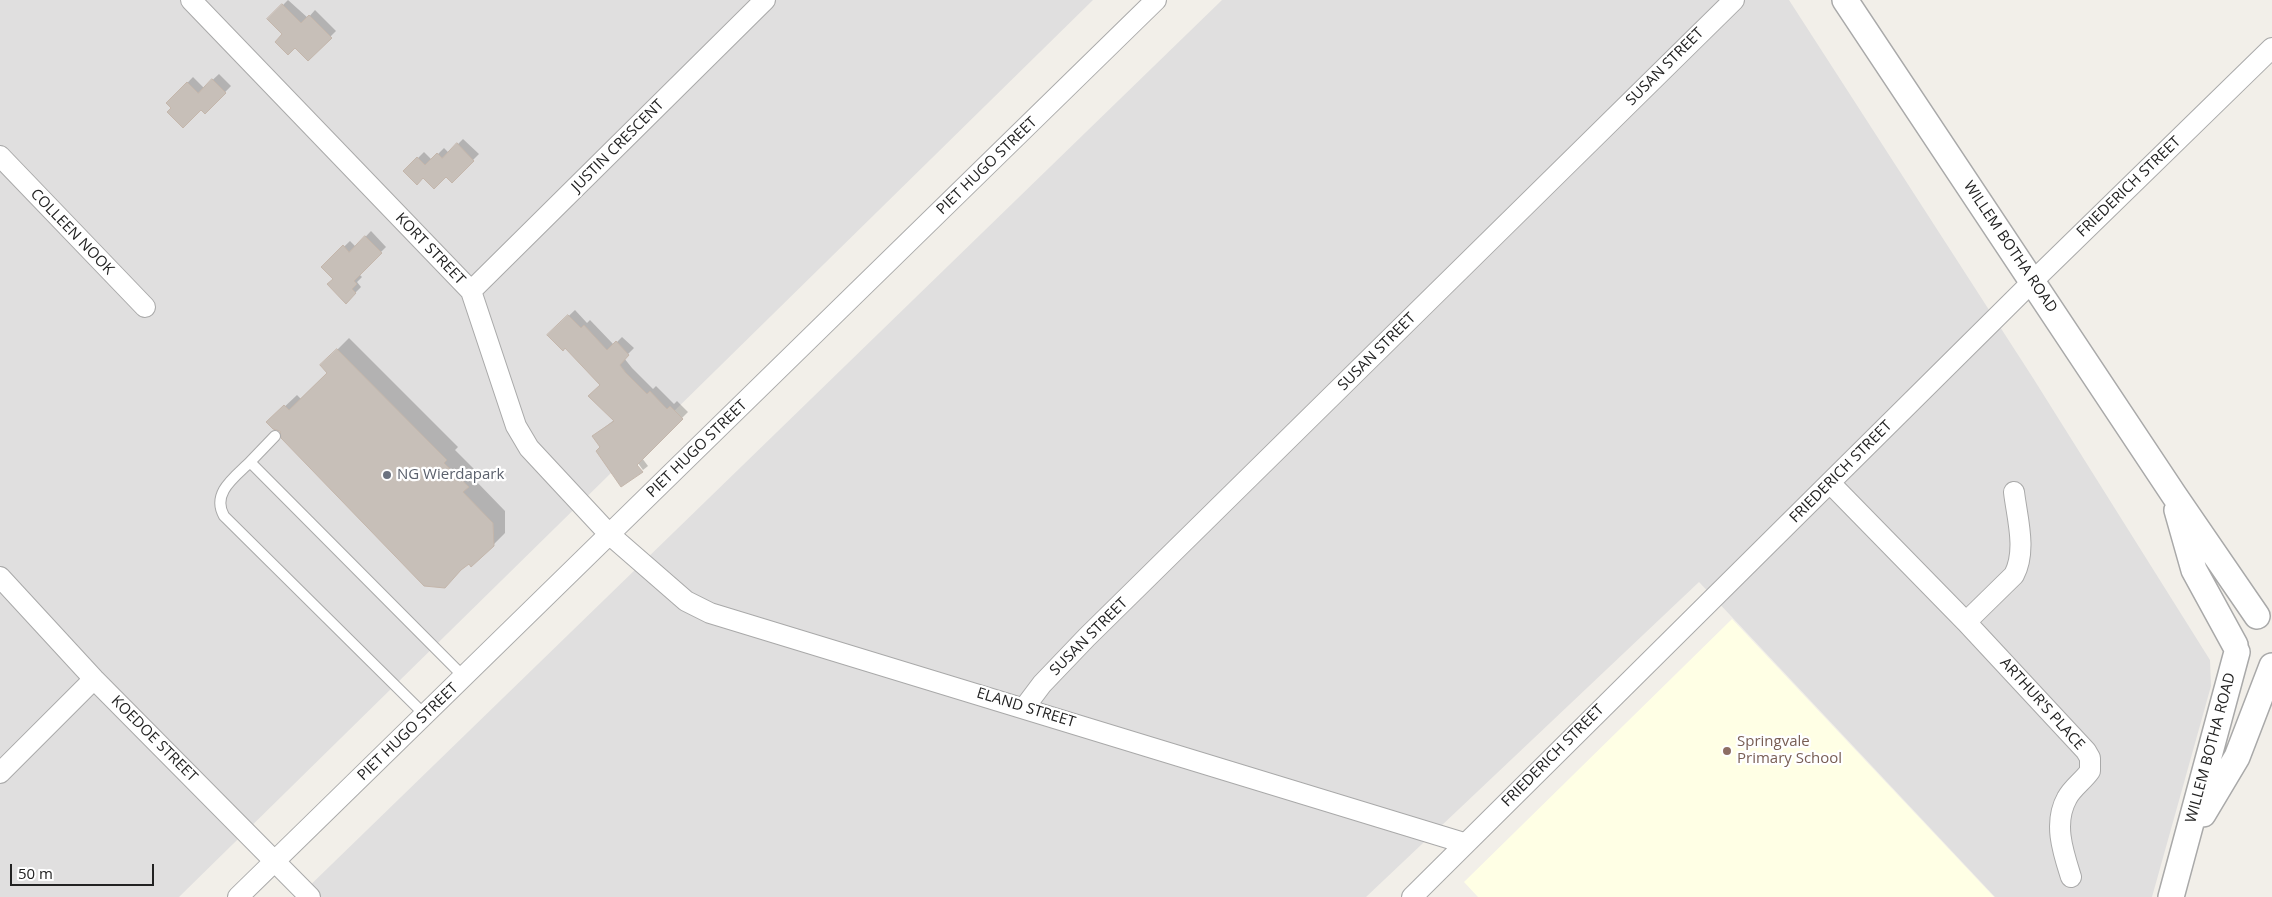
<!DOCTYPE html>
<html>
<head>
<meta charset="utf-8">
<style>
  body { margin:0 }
  #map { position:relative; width:2272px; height:897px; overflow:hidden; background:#f2efe9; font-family:"Open Sans",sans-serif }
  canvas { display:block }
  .scale { position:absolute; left:10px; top:864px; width:144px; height:22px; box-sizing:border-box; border:2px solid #222; border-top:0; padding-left:6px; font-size:15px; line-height:18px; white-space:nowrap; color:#222; -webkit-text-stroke:4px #fff; paint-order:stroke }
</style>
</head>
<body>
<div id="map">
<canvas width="2272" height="897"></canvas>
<div class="scale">50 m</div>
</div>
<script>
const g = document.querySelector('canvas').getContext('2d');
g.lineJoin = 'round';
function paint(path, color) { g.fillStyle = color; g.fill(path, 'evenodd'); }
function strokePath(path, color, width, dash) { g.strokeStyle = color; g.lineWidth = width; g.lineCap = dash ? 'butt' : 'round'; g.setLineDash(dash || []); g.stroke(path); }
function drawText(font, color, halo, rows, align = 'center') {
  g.font = font + ' "Open Sans",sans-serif'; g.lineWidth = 4.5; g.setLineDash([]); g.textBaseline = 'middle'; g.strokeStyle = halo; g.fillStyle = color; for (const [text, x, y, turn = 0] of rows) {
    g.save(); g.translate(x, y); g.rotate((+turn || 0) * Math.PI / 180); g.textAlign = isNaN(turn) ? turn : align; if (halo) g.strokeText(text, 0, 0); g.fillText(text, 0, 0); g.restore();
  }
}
paint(new Path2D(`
  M0,0H1093L179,897H0Z
  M1222,0H1789L2033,378L2210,660L2211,686L2152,897H1995L1699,582L1366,897H298Z`), '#e0dfdf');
paint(new Path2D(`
  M1732,619L1994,897H1478L1464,882Z`), '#ffffe5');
paint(new Path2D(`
  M288,0L308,18L315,10L336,31L308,59L269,19Z
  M219,74L231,86L205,113L201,109L173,108L168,103L193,77L204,88Z
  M463,139L479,154L452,181L446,175L423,176L405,171L424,152L432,160L444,148L449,153Z
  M371,231L386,247L359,274L362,277L357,282L361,287L346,302L334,278L323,267L350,241L356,247Z
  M575,310L587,323L590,320L614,345L622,337L634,348L624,358L632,368L653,389L656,386L674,404L677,401L688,412L642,458L648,466L643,470L635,459L601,447L594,436L614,420L602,385L565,347L549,335Z
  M349,338L458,447L455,450L479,474L474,479L505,511V533L493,545L469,562L444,587L281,430L280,411L297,395L301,399L328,372L322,365Z`), '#0003');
const building = new Path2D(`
  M282,4L301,23L309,15L332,38L308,61L295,48L288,55L275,42L282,34L267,19Z
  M212,79L226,93L205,114L201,110L183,128L167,112L171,108L166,103L187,82L198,93Z
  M457,143L474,161L452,183L446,177L434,189L423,178L417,185L403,171L417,157L425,165L437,153L442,158Z
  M365,236L382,253L354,281L357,284L352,289L356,293L346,304L327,284L333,279L321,267L343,245L349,252Z
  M568,315L581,328L584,325L607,350L616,341L629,355L620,365L626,373L647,394L650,391L667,409L670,406L683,419L637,465L643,472L621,487L596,451L600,447L592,436L614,421L588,396L600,385L565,348L563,351L547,335Z
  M337,349L447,460L444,463L469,487L463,492L493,523L494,546L471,567L469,564L461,570L445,588L424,586L281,438L280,431L273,429L266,422L284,405L289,410L327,373L320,365Z`);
paint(building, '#c7bfb8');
strokePath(building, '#c4b6ab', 1);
const service = new Path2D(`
  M250,462L275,436
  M425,715L224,516C211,493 235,477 250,462L464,677`);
const minor = new Path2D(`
  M191,0L471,291L516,426L529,448L609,534L686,601L710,613L1464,843
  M0,156L145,307
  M471,291L765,0
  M1830,483L1966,622L2086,751L2090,758V771C2084,780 2072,788 2067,798C2053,823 2063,852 2071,877
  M0,577L94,679L310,897
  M1966,622L2014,575C2027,550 2017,518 2014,492
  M1024,708L1042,684L1087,637L1734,0
  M0,773L94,679
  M238,897L1156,0
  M1412,897L2033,281L2272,48`);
const tertiary = new Path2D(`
  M1845,0L2174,495L2257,616
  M2177,510L2194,570L2235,645
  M2203,814L2237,757L2272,666
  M2171,897L2237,652`);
strokePath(service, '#a9a9a9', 12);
strokePath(minor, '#a9a9a9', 22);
strokePath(tertiary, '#a9a9a9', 28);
strokePath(service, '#fff', 10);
strokePath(minor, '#fff', 20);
strokePath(tertiary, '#fff', 25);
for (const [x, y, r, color] of [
  [387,475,5,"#6b7280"],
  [1727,751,5,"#8d6e63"]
]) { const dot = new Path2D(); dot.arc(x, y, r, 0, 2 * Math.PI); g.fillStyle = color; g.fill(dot); strokePath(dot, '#fff', 2); }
drawText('15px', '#222', '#fff', [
  ["SUSAN STREET",1665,67,-45],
  ["JUSTIN CRESCENT",618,146,-45],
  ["PIET HUGO STREET",987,166,-44],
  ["FRIEDERICH STREET",2129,187,-44],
  ["COLLEEN NOOK",72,232,46],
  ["WILLEM BOTHA ROAD",2010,247,56],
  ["KORT STREET",430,249,46],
  ["SUSAN STREET",1377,352,-45],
  ["PIET HUGO STREET",697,449,-44],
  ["FRIEDERICH STREET",1841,472,-45],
  ["SUSAN STREET",1089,637,-45],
  ["ARTHUR'S PLACE",2042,704,48],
  ["ELAND STREET",1026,708,17],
  ["PIET HUGO STREET",408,732,-44],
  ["KOEDOE STREET",154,739,45],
  ["WILLEM BOTHA ROAD",2211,748,-75],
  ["FRIEDERICH STREET",1553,756,-45]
]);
drawText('15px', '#5b616d', '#fff', [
  ["NG Wierdapark",397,475]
], 'left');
drawText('15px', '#785e54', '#fff', [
  ["Springvale",1737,742],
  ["Primary School",1737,759]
], 'left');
</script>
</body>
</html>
